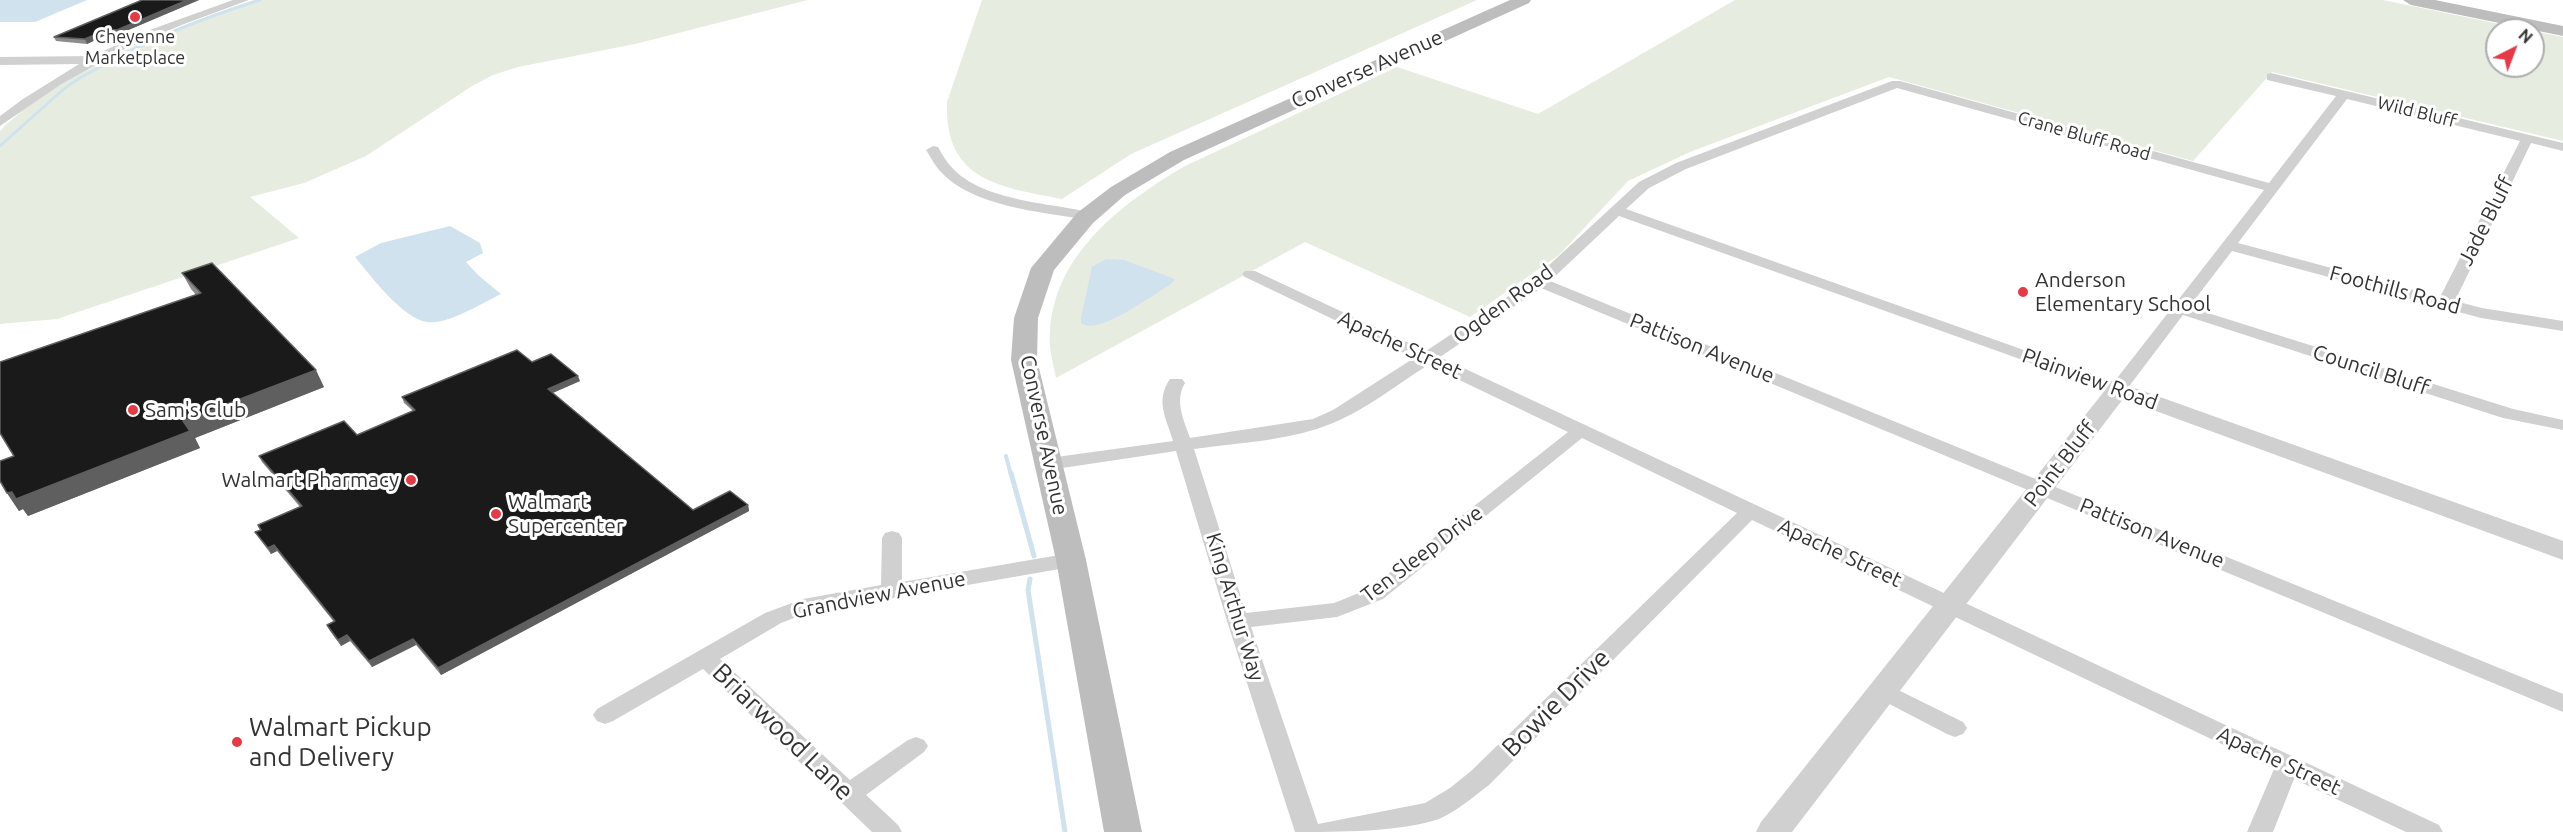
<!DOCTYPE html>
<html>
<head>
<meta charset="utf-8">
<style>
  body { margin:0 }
  #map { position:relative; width:2563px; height:832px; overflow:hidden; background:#fff; font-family:Ubuntu,sans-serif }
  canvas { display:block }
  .north { position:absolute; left:2485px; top:18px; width:60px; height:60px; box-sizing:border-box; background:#fff; border:2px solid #adadad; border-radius:50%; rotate:42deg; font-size:16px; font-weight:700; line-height:24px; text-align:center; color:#333 }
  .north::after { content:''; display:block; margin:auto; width:21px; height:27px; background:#e63946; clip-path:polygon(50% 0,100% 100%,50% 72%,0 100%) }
</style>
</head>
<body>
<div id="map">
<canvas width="2563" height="832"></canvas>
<div class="north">N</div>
</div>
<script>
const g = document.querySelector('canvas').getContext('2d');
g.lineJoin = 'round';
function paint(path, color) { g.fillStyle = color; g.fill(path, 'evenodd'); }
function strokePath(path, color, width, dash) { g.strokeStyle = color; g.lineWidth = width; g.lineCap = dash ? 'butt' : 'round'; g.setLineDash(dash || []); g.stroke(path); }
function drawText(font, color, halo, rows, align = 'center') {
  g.font = font + ' Ubuntu,sans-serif'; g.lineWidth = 6; g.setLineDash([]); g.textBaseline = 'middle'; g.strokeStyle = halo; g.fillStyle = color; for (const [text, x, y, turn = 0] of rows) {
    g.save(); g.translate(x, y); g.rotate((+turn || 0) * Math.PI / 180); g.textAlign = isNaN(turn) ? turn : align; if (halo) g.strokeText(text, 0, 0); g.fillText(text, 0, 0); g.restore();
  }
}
paint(new Path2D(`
  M254,0H808L635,44L518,67L493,75L472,86L366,156L304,183L250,197L299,238L57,319L0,324V131C61,70 174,27 254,0Z
  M982,0H1477L1131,154L1062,199C1000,187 944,181 947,102Z
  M1735,0H2383L2528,30H2497V66H2533V31L2563,37V141L2272,72L2193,161L1889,77L1690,152L1628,181L1559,255L1470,317L1305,242L1056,378C1054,367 1051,356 1050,346C1046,260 1118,206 1183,167L1397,67L1538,114Z`), '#e6ecdf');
paint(new Path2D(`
  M0,0H87L35,22H0Z
  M450,226L480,243L483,253L466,262L478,275L501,294C482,303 448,325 427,322C403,319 370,275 355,257L381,243Z
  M1106,259L1124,260L1175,279L1171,284C1154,294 1097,337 1081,323V318L1092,267Z`), '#cfe2ee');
strokePath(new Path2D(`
  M56,96C69,83 86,74 102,66C153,38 205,17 260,0
  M0,146L57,95`), '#cfe2ee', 3);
strokePath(new Path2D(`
  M1006,456L1011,475`), '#cfe2ee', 4);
strokePath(new Path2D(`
  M1011,473L1034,556
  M1030,579L1028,590L1065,832`), '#cfe2ee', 5);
paint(new Path2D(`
  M233,0H249L184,24L120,51L60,85L0,126V116L23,99L79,64L0,65V57L93,56L144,32Z
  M2271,73L2563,143V151L2531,143L2455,301L2482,308L2563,321V331L2481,318L2232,251L2189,307L2513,409L2563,420V430L2503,418L2183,315L2124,393L2118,394L1619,216L1550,281L2563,694V712L1541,288L1440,357L2439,825L2443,832H2406L2294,779L2273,832H2247L2274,769L1752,520L1489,785C1473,797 1457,811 1439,819C1401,832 1337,832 1295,832L1227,621L1176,451L1049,470L1042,468L1040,464L1042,460L1049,458L1173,441C1166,417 1155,401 1170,379H1182L1185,383C1174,401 1184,420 1190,438L1313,419L1333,410L1414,358L1245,277L1242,274L1245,271H1255L1426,351L1534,279L1639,182L1676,163L1892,81H1900L2269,183L2336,96L2267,80V74ZM1897,88L2264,190L2114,382L1626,209L1649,188L1686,169ZM2347,99L2520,141L2440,297L2238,243ZM1428,365L1568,432L1369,589L1334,603L1246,613L1194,449C1236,443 1285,441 1325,426C1362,413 1395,386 1428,365ZM1582,438L1737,513L1471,771L1450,788L1425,803L1318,824L1251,627L1337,617L1383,599Z
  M933,146L938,147C941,152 944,158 948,163C978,202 1049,202 1093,213L1095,216L1088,220C1042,212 971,207 939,170C934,164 930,156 926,150Z
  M892,531L899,533L902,538V582L1071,553L1078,555L1081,560L1078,565L1071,567L807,613L781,623L720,659L850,780L908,740L916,737L924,740L928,746L924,752L866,795L898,825L902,832H872L703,669L613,721L605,724L597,721L593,715L597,709L765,613L803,599L881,585L882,538L885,533Z
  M1884,683L1963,722L1967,728L1963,734L1955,737L1947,734L1876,697L1873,691L1876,685Z`), '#d0d0d0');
paint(new Path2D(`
  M2118,382L2563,541V560L2123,399L1792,832H1756L1761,822L2110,384Z`), '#d0d0d0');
paint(new Path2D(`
  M1510,0H1531L1529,3L1184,160L1125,195L1093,223L1054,270L1038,318L1037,360L1086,560L1142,832H1104L1056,560L1011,360L1014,318L1031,268L1077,213L1111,187L1170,152Z
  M2403,0H2435L2563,26V36L2411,5Z`), '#bdbdbd');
paint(new Path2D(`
  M142,0H199L119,34L110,33L87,44L56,41L54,37Z
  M182,273L324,387L195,438L200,448L28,516L23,509L19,511L7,493L14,456L196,295L191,289Z
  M532,362L580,381L553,393L693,510L748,505L749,511L441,675L416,645L372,667L350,641L341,646L330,631L327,625L334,622L277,551L271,554L259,538L255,532L260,530L258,525L300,507L262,462L259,456L357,435L413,411L404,403L402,397Z`), '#8c8c8c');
paint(new Path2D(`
  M187,0H199L119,34L117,30Z
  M108,29L110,33L87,44L85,39Z
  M316,370L324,387L195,438L200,448L28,516L23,509L19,511L7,493L183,421Z
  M578,376L580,381L550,394L548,389Z
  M748,505L749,511L441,675L438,668Z
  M274,545L277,551L271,554L268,548Z
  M347,635L350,641L341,646L338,640Z
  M413,639L416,645L372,667L369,661Z`), '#5f5f5f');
const building = new Path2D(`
  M142,0H187L117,30L108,29L85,39L54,37Z
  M212,263L316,370L183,421L190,431L16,499L12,492L7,493L0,481V461L14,456L0,433V362L201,293L182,273Z
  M517,350L532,362L551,354L578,376L548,389L693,510L730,491L748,505L438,668L413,639L369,661L347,635L338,640L327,625L335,621L274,545L268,548L255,532L261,530L258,525L302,506L259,456L344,421L357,435L415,410L402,397Z`);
paint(building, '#1a1a1a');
strokePath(building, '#5f5f5f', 1.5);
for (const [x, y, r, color] of [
  [135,17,6,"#e63946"],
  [2023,292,6,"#e63946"],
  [133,410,6,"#e63946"],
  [411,480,6,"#e63946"],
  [496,514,6,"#e63946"],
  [237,742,6,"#e63946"]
]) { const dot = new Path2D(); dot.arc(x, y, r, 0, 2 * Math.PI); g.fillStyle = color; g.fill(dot); strokePath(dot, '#fff', 2); }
drawText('18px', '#333', '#fff', [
  ["Cheyenne",135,37],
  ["Marketplace",135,58]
]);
drawText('18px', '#333', '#fff', [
  ["Wild Bluff",2417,112,14],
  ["Crane Bluff Road",2084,136,16]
]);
drawText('21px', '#333', '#fff', [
  ["Converse Avenue",1367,69,-24],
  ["Jade Bluff",2486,221,-63],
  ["Foothills Road",2395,290,15],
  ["Ogden Road",1503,304,-36],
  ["Apache Street",1400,345,25],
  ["Pattison Avenue",1702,348,22],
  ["Council Bluff",2371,370,18],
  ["Plainview Road",2090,379,20],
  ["Converse Avenue",1044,435,78],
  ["Point Bluff",2060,464,-52],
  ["Pattison Avenue",2152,533,22],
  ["Apache Street",1840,553,25],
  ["Ten Sleep Drive",1422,554,-37],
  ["Grandview Avenue",879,595,-11],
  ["King Arthur Way",1235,607,73],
  ["Apache Street",2279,761,25]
]);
drawText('21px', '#333', '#fff', [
  ["Anderson",2035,280],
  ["Elementary School",2035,304],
  ["Sam's Club",145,410],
  ["Walmart Pharmacy",399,480,"right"],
  ["Walmart",508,502],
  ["Supercenter",508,526]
], 'left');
drawText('26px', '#333', '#fff', [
  ["Bowie Drive",1556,703,-45],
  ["Briarwood Lane",783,732,44]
]);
drawText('26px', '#333', '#fff', [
  ["Walmart Pickup",249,727],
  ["and Delivery",249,757]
], 'left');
</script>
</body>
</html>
